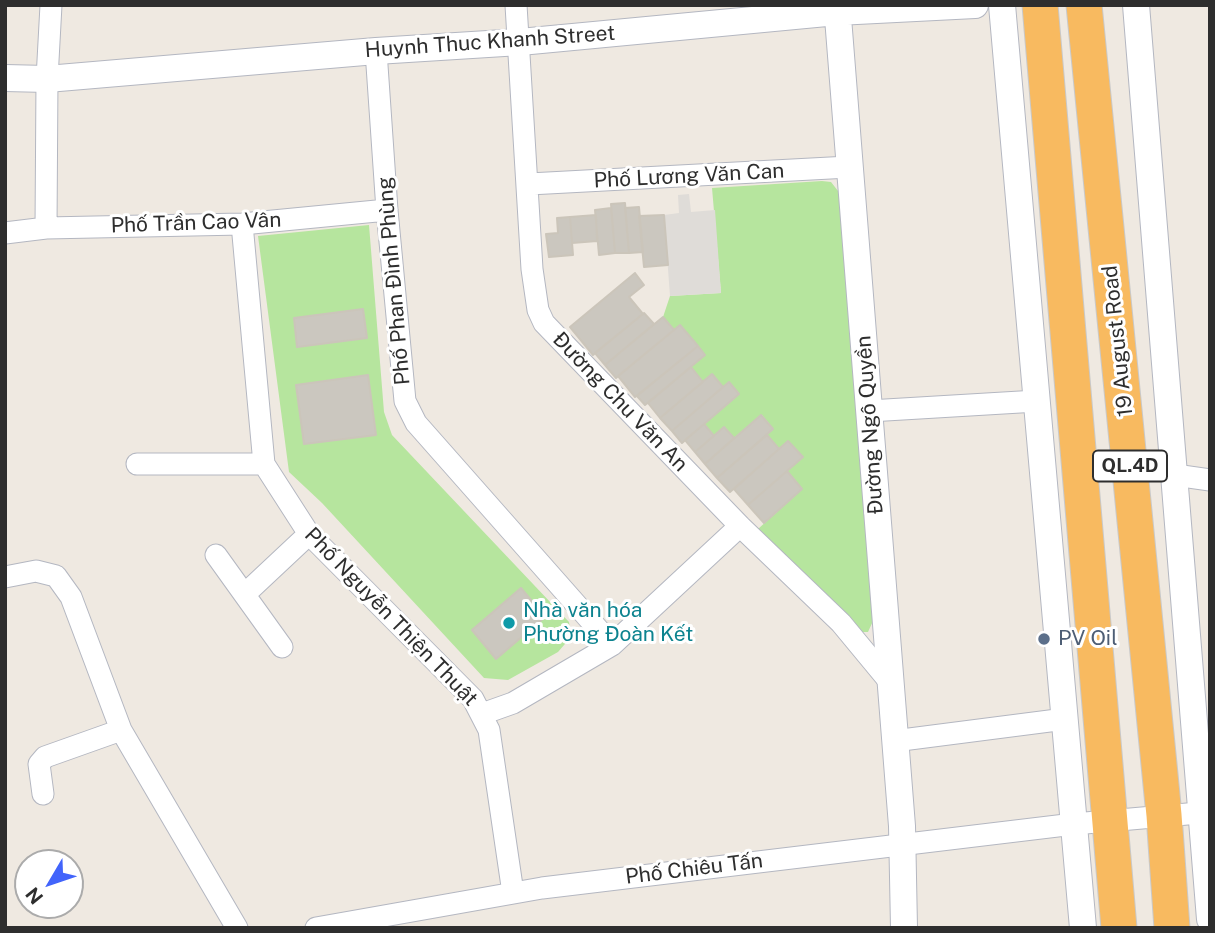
<!DOCTYPE html>
<html>
<head>
<meta charset="utf-8">
<style>
  body { margin:0 }
  #map { position:relative; width:1215px; height:933px; overflow:hidden; background:#efe9e1; font-family:"Public Sans",sans-serif }
  canvas { display:block }
  .frame { position:absolute; inset:0; border:7px solid #2e2e2e; pointer-events:none }
  .north { position:absolute; left:14px; top:849px; width:70px; height:70px; box-sizing:border-box; background:#fff; border:2px solid #ababab; border-radius:50%; rotate:231deg; font-size:19px; font-weight:700; line-height:28px; text-align:center; color:#2e2e2e }
  .north::after { content:''; display:block; margin:auto; width:24px; height:32px; background:#4264fb; clip-path:polygon(50% 0,100% 100%,50% 72%,0 100%) }
</style>
</head>
<body>
<div id="map">
<canvas width="1215" height="933"></canvas>
<div class="frame"></div>
<div class="north">N</div>
</div>
<script>
const g = document.querySelector('canvas').getContext('2d');
g.lineJoin = 'round';
function paint(path, color) { g.fillStyle = color; g.fill(path, 'evenodd'); }
function strokePath(path, color, width, dash) { g.strokeStyle = color; g.lineWidth = width; g.lineCap = dash ? 'butt' : 'round'; g.setLineDash(dash || []); g.stroke(path); }
function drawText(font, color, halo, rows, align = 'center') {
  g.font = font + ' "Public Sans",sans-serif'; g.lineWidth = 6; g.setLineDash([]); g.textBaseline = 'middle'; g.strokeStyle = halo; g.fillStyle = color; for (const [text, x, y, turn = 0] of rows) {
    g.save(); g.translate(x, y); g.rotate((+turn || 0) * Math.PI / 180); g.textAlign = isNaN(turn) ? turn : align; if (halo) g.strokeText(text, 0, 0); g.fillText(text, 0, 0); g.restore();
  }
}
paint(new Path2D(`
  M822,181L831,182L842,196L873,621L868,632H862L758,529L802,489L787,471L802,457L788,441L779,449L767,435L773,429L762,415L734,438L724,427L714,436L704,424L739,394L729,382L723,387L712,374L703,382L691,367L704,355L680,325L674,330L663,317L670,296L721,293L712,188Z
  M369,225L384,412L392,435L569,622L571,637L558,652L508,680L484,678L322,503L289,472L258,236Z`), '#b6e59e');
paint(new Path2D(`
  M689,194L691,212L715,210L721,293L670,296L664,215L679,213L678,195Z`), '#dfdcd8');
const building = new Path2D(`
  M625,203L629,253H615L611,204Z
  M639,207L643,252L629,253L625,208Z
  M611,208L615,253L599,255L595,210Z
  M596,215L597,241L572,243L570,217Z
  M664,215L668,265L644,267L639,216Z
  M570,217L573,255L549,257L546,234L558,233L557,218Z
  M635,273L644,285L629,297L643,314L593,355L570,327Z
  M363,309L367,338L297,347L294,318Z
  M644,313L654,324L605,365L595,353Z
  M663,317L674,330L616,378L605,365Z
  M680,325L698,346L635,397L618,376Z
  M698,346L705,355L645,405L637,396Z
  M691,367L703,382L660,418L648,403Z
  M712,374L723,387L672,431L660,418Z
  M368,375L376,435L304,444L296,385Z
  M729,382L739,394L682,443L672,431Z
  M761,415L773,429L717,478L705,464Z
  M704,424L714,436L695,452L685,440Z
  M724,427L734,438L705,464L695,452Z
  M767,435L779,449L730,492L717,478Z
  M788,441L803,457L748,505L734,489Z
  M787,471L802,489L764,523L748,505Z
  M521,588L545,617L496,659L472,630Z`);
paint(building, '#cbc7bf');
strokePath(building, '#cbc5ba', 2);
const minor = new Path2D(`
  M516,5L532,269L538,310L544,323L740,526L841,623L889,681
  M376,51L387,210L405,401L416,423L612,645
  M529,184L849,167
  M242,224L264,464L309,534L473,699L489,730L513,893
  M46,228L47,79L51,5
  M5,233L46,228L242,224L387,210
  M869,411L1037,401
  M137,464H264
  M1175,475L1210,480
  M216,555L282,647
  M5,577L36,571L56,576L71,597L121,730L237,928
  M245,594L309,534
  M482,714L513,703L612,645L740,526
  M894,741L1065,719
  M43,794L39,764L45,757L121,730
  M316,928L542,888L1074,824L1210,812`);
const tertiary = new Path2D(`
  M837,5L902,826L904,928
  M1002,5L1083,928
  M1136,5L1210,919
  M5,78L47,79L376,51L520,42L837,12L975,5`);
const trunk = new Path2D(`
  M1040,5L1119,928
  M1084,5L1164,815L1172,928`);
strokePath(minor, '#b4b7c1', 23);
strokePath(tertiary, '#b4b7c1', 28);
strokePath(trunk, '#c9c9c9', 37);
strokePath(minor, '#fff', 21);
strokePath(tertiary, '#fff', 26);
strokePath(trunk, '#f8ba60', 35);
for (const [x, y, r, color] of [
  [509,623,7,"#0f9aa8"],
  [1044,639,7,"#5c6f8a"]
]) { const dot = new Path2D(); dot.arc(x, y, r, 0, 2 * Math.PI); g.fillStyle = color; g.fill(dot); strokePath(dot, '#fff', 2.5); }
for (const [x, y, w] of [
  [1130,466,74]
]) { const box = new Path2D(); box.roundRect(x - w / 2, y - 15.5, w, 31, 5); g.fillStyle = '#fff'; g.fill(box); strokePath(box, '#2e2e2e', 2); }
drawText('bold 19px', '#2e2e2e', null, [
  ["QL.4D",1130,466]
]);
drawText('21px', '#2e2e2e', '#fff', [
  ["Huynh Thuc Khanh Street",490,42,-4],
  ["Phố Lương Văn Can",689,176,-3],
  ["Phố Trần Cao Vân",196,223,-2],
  ["Phố Phan Đình Phùng",394,281,-95],
  ["19 August Road",1118,341,-96],
  ["Đường Chu Văn An",620,402,46],
  ["Đường Ngô Quyền",870,425,-94],
  ["Phố Nguyễn Thiện Thuật",391,617,46],
  ["Phố Chiêu Tấn",694,869,-7]
]);
drawText('21px', '#0d838f', '#fff', [
  ["Nhà văn hóa",523,611],
  ["Phường Đoàn Kết",523,635]
], 'left');
drawText('21px', '#4e5e75', '#fff', [
  ["PV Oil",1058,639]
], 'left');
</script>
</body>
</html>
